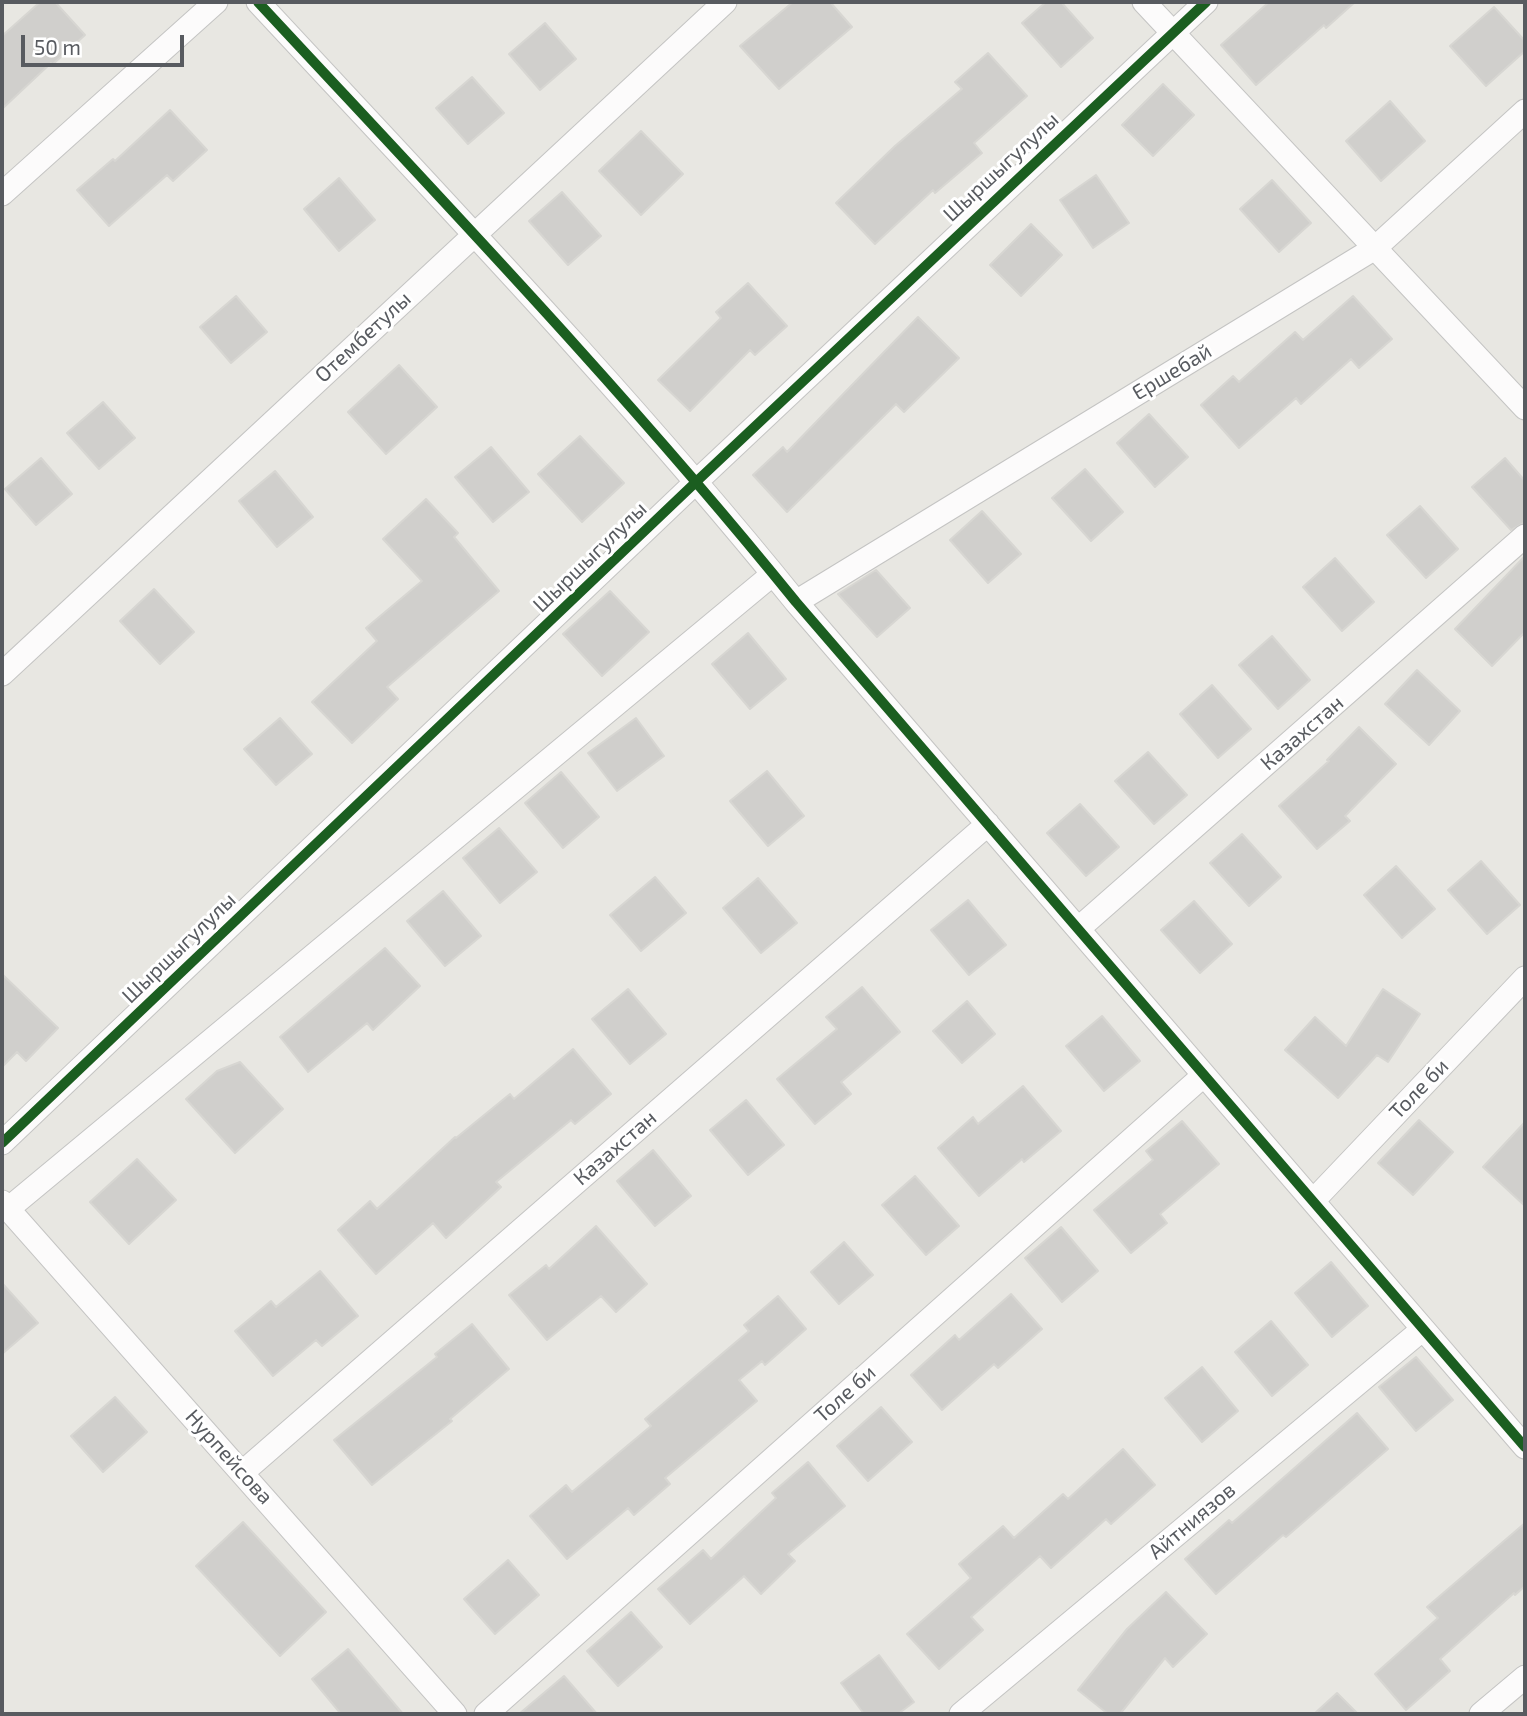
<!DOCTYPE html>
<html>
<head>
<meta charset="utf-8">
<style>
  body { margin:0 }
  #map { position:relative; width:1527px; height:1716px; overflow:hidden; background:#e8e7e2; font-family:"Exo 2",sans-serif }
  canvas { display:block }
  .frame { position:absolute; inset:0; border:4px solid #585b60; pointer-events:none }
  .scale { position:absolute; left:21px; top:35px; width:163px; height:32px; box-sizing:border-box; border:4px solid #585b60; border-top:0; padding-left:9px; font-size:21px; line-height:24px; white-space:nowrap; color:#585b60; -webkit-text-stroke:5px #fff; paint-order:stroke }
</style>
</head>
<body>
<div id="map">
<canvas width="1527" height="1716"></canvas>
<div class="frame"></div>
<div class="scale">50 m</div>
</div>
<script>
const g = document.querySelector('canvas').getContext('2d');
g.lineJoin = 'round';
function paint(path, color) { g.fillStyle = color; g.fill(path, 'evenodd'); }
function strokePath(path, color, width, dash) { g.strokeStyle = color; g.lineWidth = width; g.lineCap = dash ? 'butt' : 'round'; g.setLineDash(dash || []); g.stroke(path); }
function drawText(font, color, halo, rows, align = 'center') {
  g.font = font + ' "Exo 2",sans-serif'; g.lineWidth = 6; g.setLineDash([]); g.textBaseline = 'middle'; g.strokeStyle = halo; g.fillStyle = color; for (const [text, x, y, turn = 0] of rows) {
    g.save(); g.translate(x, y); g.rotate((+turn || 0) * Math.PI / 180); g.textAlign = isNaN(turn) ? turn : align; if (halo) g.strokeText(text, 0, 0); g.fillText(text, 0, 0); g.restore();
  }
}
const building = new Path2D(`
  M40,2H55L85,35L52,65L51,63L2,109V36Z
  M793,2H830L852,27L779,89L740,46Z
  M1046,2H1061L1093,38L1061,67L1022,23Z
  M1269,2H1355L1326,28L1324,25L1256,85L1221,45Z
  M1494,7L1525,41V51L1486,86L1450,46Z
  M545,23L576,59L540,90L509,54Z
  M988,53L1027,96L974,143L982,153L935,193L933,190L875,244L836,203L895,146L962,89L955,82Z
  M472,77L504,113L468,144L436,108Z
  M1163,84L1194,115L1153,156L1122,125Z
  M1390,101L1425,141L1381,181L1346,141Z
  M170,110L207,150L173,181L167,175L109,226L77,190L113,159L115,161Z
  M641,131L683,174L641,215L599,171Z
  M1096,175L1129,223L1093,248L1060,200Z
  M339,178L375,220L339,251L304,209Z
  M1272,180L1311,223L1279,252L1240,209Z
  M562,192L601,236L568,265L529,221Z
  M1031,224L1062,255L1021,296L990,265Z
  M748,283L787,326L755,355L750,350L690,411L658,380L721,318L716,312Z
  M236,296L267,332L231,363L200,327Z
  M1353,296L1392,339L1359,368L1351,359L1301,404L1296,398L1239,448L1201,405L1233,376L1239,382L1295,332L1303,340Z
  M918,317L959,358L904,412L896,404L787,512L753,475L783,447L787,452Z
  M399,365L437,407L386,454L348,412Z
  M103,402L135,438L99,469L67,433Z
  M1149,414L1188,457L1155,487L1117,443Z
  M580,436L624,483L582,522L538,474Z
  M491,447L529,492L493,522L455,477Z
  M41,458L72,494L36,525L5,489Z
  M1505,458L1525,481V522L1511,530L1472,487Z
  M1085,469L1123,512L1091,541L1052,498Z
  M275,471L313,517L277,547L239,501Z
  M426,499L458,533L454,537L499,591L387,687L398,699L352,743L312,702L377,641L366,628L422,581L383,539Z
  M1420,506L1458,549L1426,578L1387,535Z
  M982,511L1021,554L988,583L950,540Z
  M1525,556V632L1492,666L1455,629Z
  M1335,558L1374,602L1342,631L1303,587Z
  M876,570L910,608L877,637L838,594Z
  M154,589L194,632L160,664L120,621Z
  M610,591L649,632L602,676L563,634Z
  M748,633L786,679L750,709L712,664Z
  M1272,636L1310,680L1278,709L1239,665Z
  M1417,670L1460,711L1429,745L1385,704Z
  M1212,685L1251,729L1218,758L1180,714Z
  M280,718L312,754L276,785L244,749Z
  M636,718L664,756L617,791L588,753Z
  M1359,727L1396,764L1345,816L1350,821L1317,849L1279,806L1329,761L1327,760Z
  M1148,752L1187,795L1154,824L1115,781Z
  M767,771L804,816L768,846L730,801Z
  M561,772L599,817L563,848L525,803Z
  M1080,804L1119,847L1086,876L1047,833Z
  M499,828L537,872L500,903L463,858Z
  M1242,834L1281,877L1249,906L1210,863Z
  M1481,861L1520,905L1487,934L1448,890Z
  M1396,866L1435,909L1402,938L1364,895Z
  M655,877L686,913L641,951L610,915Z
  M758,878L797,923L761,953L723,908Z
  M443,891L481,936L445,966L407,921Z
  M968,900L1006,945L969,975L931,930Z
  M1194,901L1232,944L1200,973L1161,930Z
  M385,948L420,986L373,1030L367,1023L308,1072L280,1037Z
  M2,974L58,1028L26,1061L17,1052L2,1067Z
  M862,987L900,1032L841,1082L851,1094L815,1124L777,1079L837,1029L826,1017Z
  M628,989L666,1034L630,1064L592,1019Z
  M1383,989L1420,1014L1388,1062L1377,1055L1338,1098L1285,1050L1315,1017L1346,1046Z
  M967,1001L995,1034L962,1063L933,1031Z
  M1102,1016L1140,1061L1104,1091L1066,1046Z
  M573,1049L611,1094L575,1124L571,1120L496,1182L501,1187L446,1238L433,1223L376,1274L338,1230L370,1201L377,1209L455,1137L456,1138L510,1094L514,1099Z
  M240,1062L283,1109L235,1153L186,1099L217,1071Z
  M1023,1086L1061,1131L1024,1162L1022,1159L979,1196L938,1148L973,1117L978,1124Z
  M746,1100L784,1145L748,1175L710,1130Z
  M1419,1120L1453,1152L1413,1195L1378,1163Z
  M1182,1121L1219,1164L1160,1214L1167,1223L1131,1253L1094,1210L1153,1160L1146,1151Z
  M1525,1122V1206L1483,1167Z
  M653,1150L691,1196L655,1226L617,1181Z
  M137,1159L176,1200L129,1244L90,1202Z
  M915,1176L959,1226L926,1255L882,1205Z
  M596,1226L647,1284L616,1312L601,1296L547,1340L509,1295L546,1265L549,1269Z
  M1061,1227L1098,1271L1062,1302L1025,1258Z
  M844,1242L873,1275L839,1304L811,1272Z
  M1331,1262L1368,1306L1332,1337L1295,1293Z
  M320,1271L358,1316L322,1346L316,1340L273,1376L235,1331L271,1301L276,1307Z
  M2,1283L38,1323L2,1354Z
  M1011,1294L1042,1329L998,1368L994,1364L942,1410L911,1375L955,1335L959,1340Z
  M778,1296L806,1329L765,1365L762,1361L739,1380L757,1401L665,1478L670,1484L634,1515L628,1508L567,1559L530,1516L566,1485L572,1492L651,1426L645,1419L749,1331L744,1325Z
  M1271,1321L1308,1365L1272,1396L1235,1352Z
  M472,1324L509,1369L450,1419L452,1421L372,1485L334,1440L437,1357L435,1354Z
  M1416,1357L1453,1400L1416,1431L1379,1387Z
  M1202,1367L1238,1411L1202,1442L1165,1398Z
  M115,1397L147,1432L103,1472L71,1436Z
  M881,1407L912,1442L868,1481L837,1446Z
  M1357,1413L1388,1449L1286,1537L1283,1535L1216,1594L1185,1559L1229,1520L1232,1523Z
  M1123,1449L1155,1485L1111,1524L1106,1519L1051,1568L1040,1556L971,1617L983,1630L939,1669L907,1634L971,1578L959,1564L1003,1526L1014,1538L1063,1494L1068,1499Z
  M808,1462L845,1506L788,1554L795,1561L761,1594L744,1576L690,1624L658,1589L703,1550L711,1559L776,1498L772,1493Z
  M243,1522L326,1612L280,1656L196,1566Z
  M1525,1523V1586L1515,1595L1514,1593L1440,1659L1450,1671L1406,1710L1375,1674L1438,1618L1427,1607Z
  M508,1560L539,1595L495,1634L464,1599Z
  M1166,1592L1207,1634L1173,1667L1165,1658L1120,1714H1108L1078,1690L1127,1629Z
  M631,1612L662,1647L618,1686L587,1651Z
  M348,1649L403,1714H341L312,1679Z
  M879,1655L914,1702L898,1714H864L841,1683Z
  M564,1676L597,1714H519Z
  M1337,1693L1358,1714H1314Z`);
paint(building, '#d0cfcc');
strokePath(building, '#d7d6d2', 2);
const minor = new Path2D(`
  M258,2C440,198 627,393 796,602L1525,1447
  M1144,2L1525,408
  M2,194L216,2
  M796,602L1375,248L1525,111
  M2,674L725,2
  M1078,929L1525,536
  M2,1143L697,481L1206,2
  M1313,1201L1525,978
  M2,1202L455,1714
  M8,1209L773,574
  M243,1472L988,824
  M486,1714L1204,1075
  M961,1714L1423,1329
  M1481,1714L1525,1677`);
strokePath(minor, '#c4c4c3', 25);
strokePath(minor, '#fcfbfb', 23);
strokePath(new Path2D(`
  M258,2C440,198 627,393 796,602L1525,1447
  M2,1143L697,481L1206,2`), '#1b5e20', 10);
drawText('21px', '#585b60', '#fff', [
  ["Шыршыгулулы",1001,167,-43],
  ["Отембетулы",363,337,-43],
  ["Ершебай",1172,372,-31],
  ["Шыршыгулулы",590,557,-44],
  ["Казахстан",1302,733,-41],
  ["Шыршыгулулы",179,948,-44],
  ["Толе би",1419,1089,-46],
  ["Казахстан",615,1148,-41],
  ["Толе би",845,1394,-42],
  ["Нурпейсова",229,1457,48],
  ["Айтниязов",1192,1521,-40]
]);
</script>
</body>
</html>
